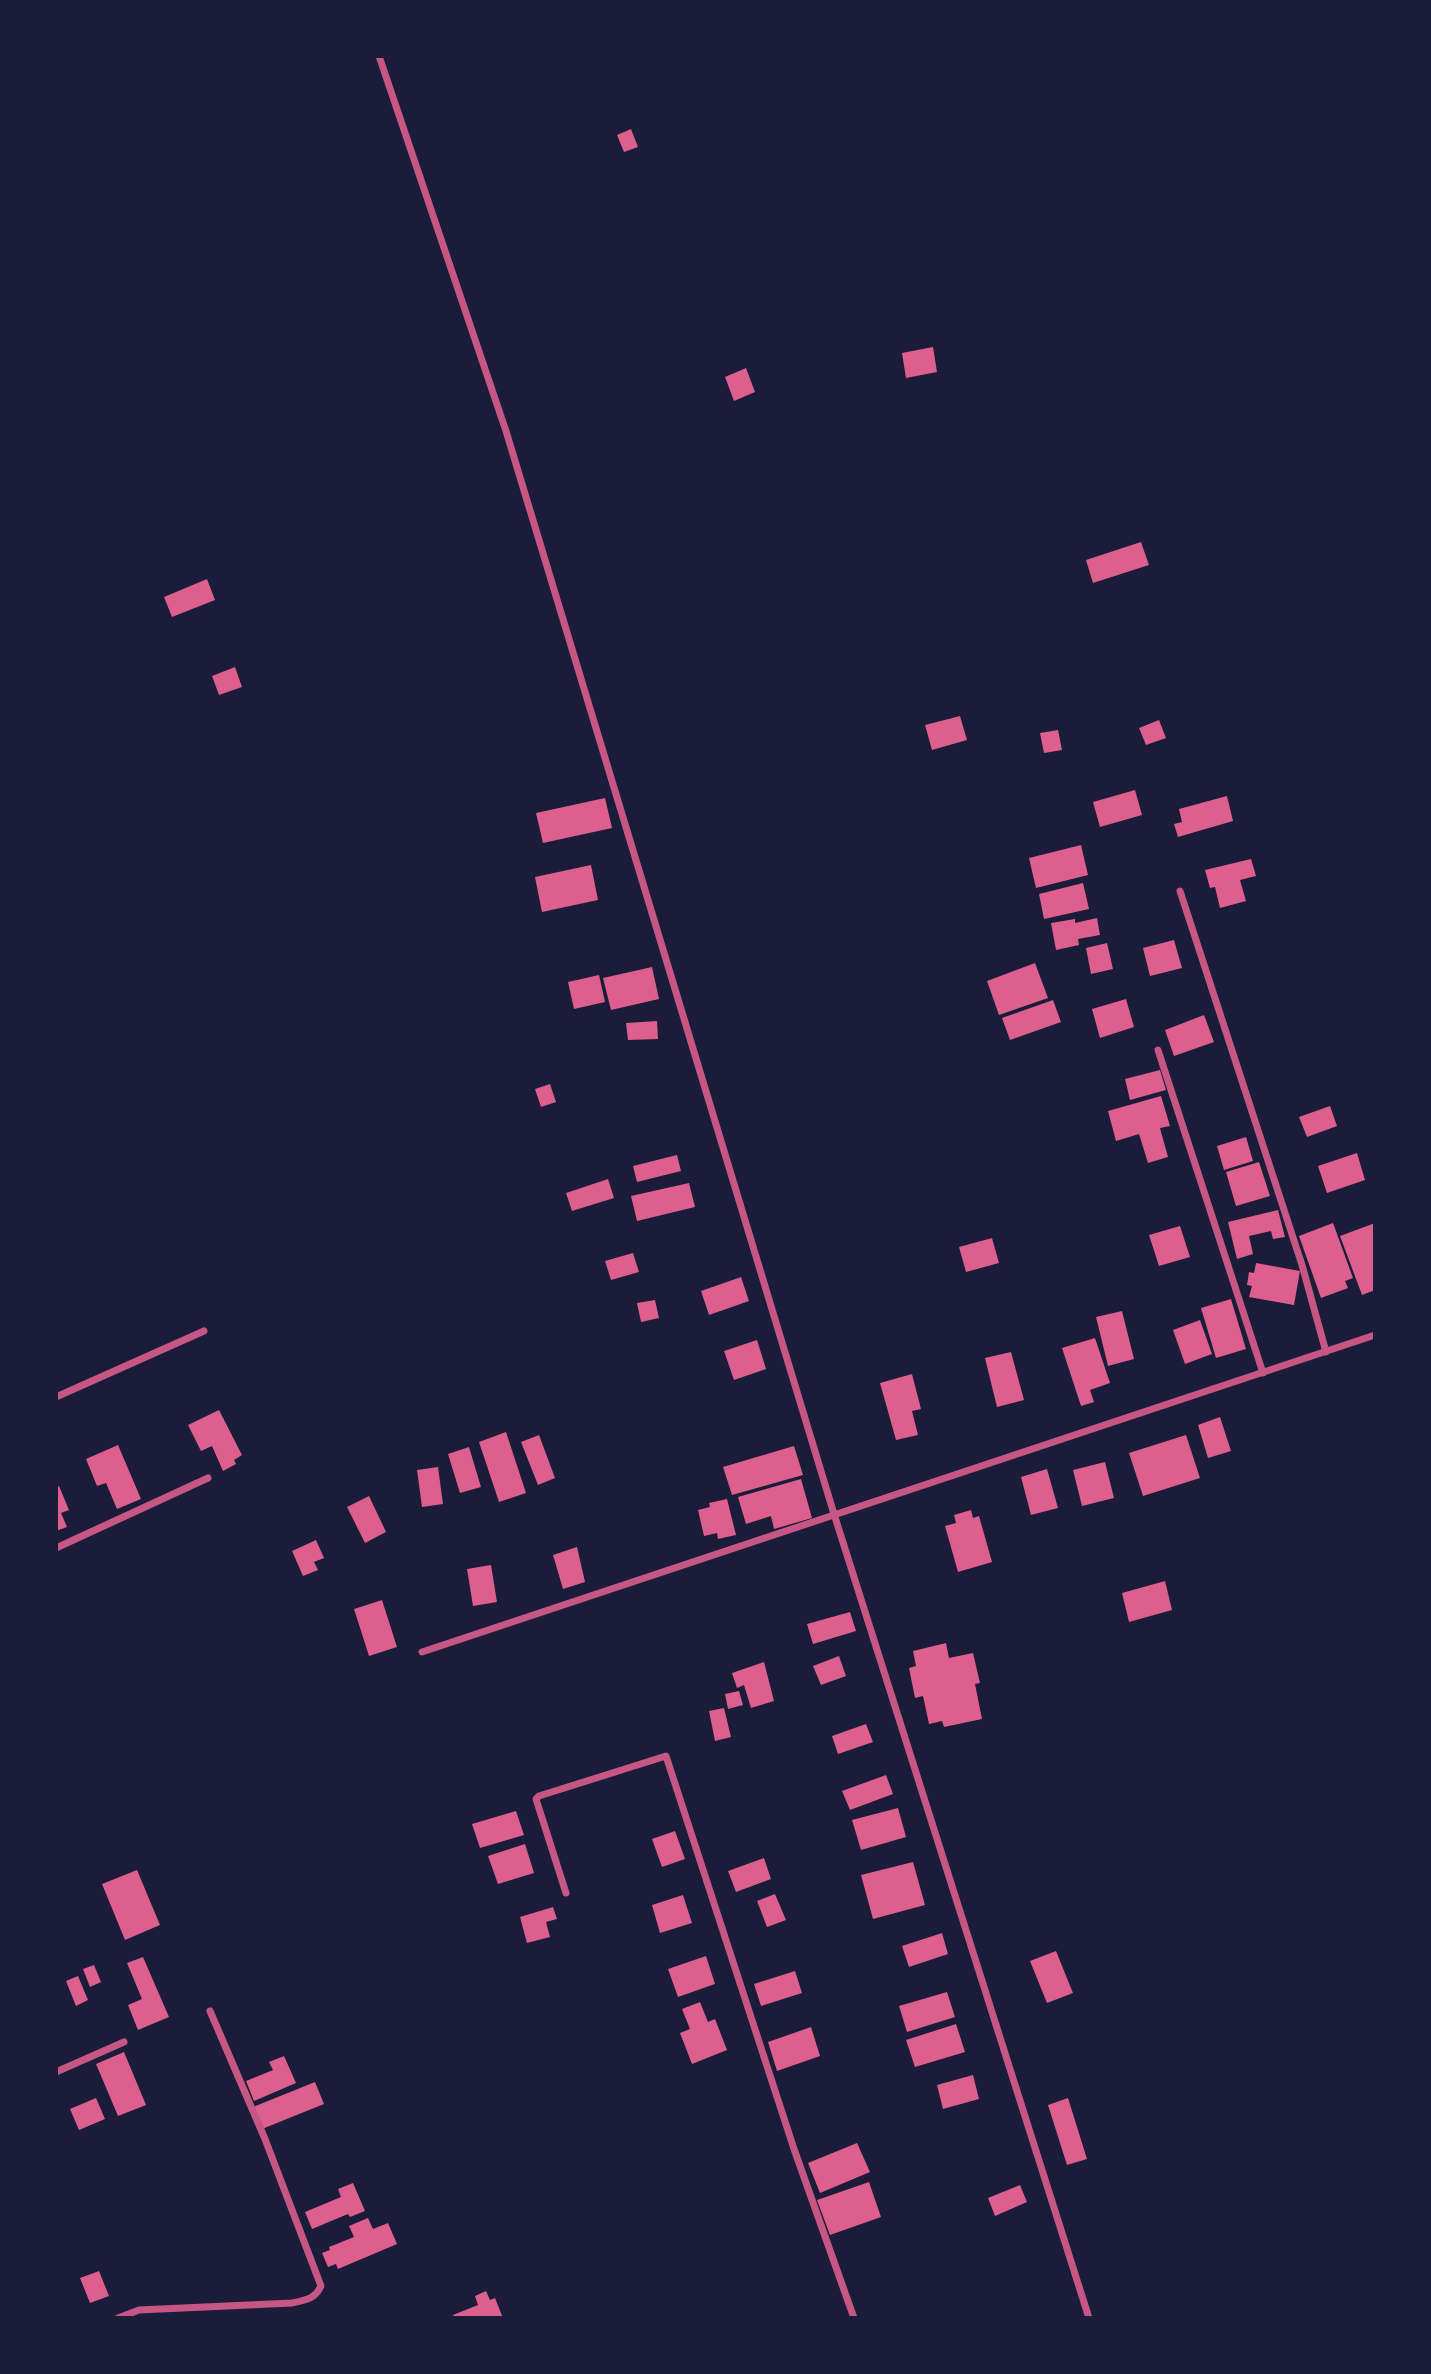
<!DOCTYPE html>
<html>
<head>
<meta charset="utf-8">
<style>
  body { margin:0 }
  #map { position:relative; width:1431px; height:2374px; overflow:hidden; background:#1b1b3a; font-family:"DM Sans",sans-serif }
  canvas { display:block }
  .frame { position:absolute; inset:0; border:58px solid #1b1b3a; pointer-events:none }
</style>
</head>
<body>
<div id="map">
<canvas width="1431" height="2374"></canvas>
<div class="frame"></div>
</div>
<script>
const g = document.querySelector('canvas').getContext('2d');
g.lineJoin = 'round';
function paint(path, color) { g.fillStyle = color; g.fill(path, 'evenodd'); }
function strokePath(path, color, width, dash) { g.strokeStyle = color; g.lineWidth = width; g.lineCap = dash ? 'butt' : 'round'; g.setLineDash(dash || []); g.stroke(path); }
paint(new Path2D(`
  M631,129L638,147L624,152L617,135Z
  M933,347L937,372L906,378L902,353Z
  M746,368L755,392L734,401L725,377Z
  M1141,542L1149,565L1093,583L1086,560Z
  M207,579L215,600L172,617L164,597Z
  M235,667L242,687L219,695L212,676Z
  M960,716L967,740L932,750L925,725Z
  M1159,720L1166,738L1146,745L1139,728Z
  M1058,730L1062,750L1044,753L1040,733Z
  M1135,790L1142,815L1100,827L1093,802Z
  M1227,796L1233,821L1178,837L1174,824L1182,822L1179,809Z
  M605,798L612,828L543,843L536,813Z
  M1081,845L1088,875L1036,888L1029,858Z
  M1251,859L1256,876L1240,880L1246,901L1220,908L1215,887L1210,888L1205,870Z
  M591,865L598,900L542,912L535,877Z
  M1083,883L1089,909L1044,919L1039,894Z
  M1097,918L1100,935L1078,939L1079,945L1056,950L1051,923L1075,919V923Z
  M1174,940L1182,968L1150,976L1143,948Z
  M1107,943L1113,969L1091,974L1086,948Z
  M1035,963L1048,998L999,1015L987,981Z
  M652,967L659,999L611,1010L603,978Z
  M599,975L605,1002L574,1009L568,982Z
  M1126,999L1134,1027L1100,1038L1092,1009Z
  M1053,1000L1061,1022L1010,1040L1002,1018Z
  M1204,1015L1214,1042L1174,1056L1165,1030Z
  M657,1021L658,1039L628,1040L626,1023Z
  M1160,1070L1166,1090L1130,1100L1125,1079Z
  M550,1084L556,1102L541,1107L535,1089Z
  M1161,1096L1170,1126L1160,1128L1168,1157L1148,1163L1139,1134L1116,1141L1108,1111Z
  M1330,1106L1337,1126L1307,1137L1299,1117Z
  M1246,1137L1253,1161L1224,1170L1217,1146Z
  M1357,1153L1365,1180L1327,1193L1318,1166Z
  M677,1155L681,1171L637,1182L633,1166Z
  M1259,1162L1270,1196L1236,1206L1226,1172Z
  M608,1179L614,1198L572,1211L566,1193Z
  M689,1183L695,1207L637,1221L631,1196Z
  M1278,1210L1285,1237L1273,1239L1271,1231L1249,1236L1253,1254L1237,1259L1228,1222Z
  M1333,1223L1353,1278L1345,1281L1348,1288L1321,1298L1299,1236Z
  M1375,1223V1290L1362,1295L1340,1236Z
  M1180,1226L1190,1257L1159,1266L1149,1235Z
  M992,1238L999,1263L966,1272L959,1247Z
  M633,1253L639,1272L611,1280L605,1261Z
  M1256,1263L1300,1271L1294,1305L1249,1297L1252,1286L1247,1285L1249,1272L1254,1273Z
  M741,1277L749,1301L709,1315L701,1291Z
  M1231,1299L1246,1349L1216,1358L1201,1308Z
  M655,1300L659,1318L641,1322L637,1303Z
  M1122,1311L1134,1359L1108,1366L1096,1317Z
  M1200,1320L1212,1354L1185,1364L1173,1330Z
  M1095,1338L1110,1383L1090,1390L1094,1402L1081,1406L1062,1348Z
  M757,1340L766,1369L734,1380L724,1351Z
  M1011,1352L1024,1400L997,1407L985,1358Z
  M912,1374L921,1409L912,1411L918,1435L896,1440L880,1383Z
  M219,1410L242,1455L234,1460L236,1464L223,1471L212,1446L201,1451L188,1425Z
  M1220,1417L1231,1451L1208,1458L1198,1425Z
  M506,1432L526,1493L499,1502L479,1442Z
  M539,1435L555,1478L538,1485L521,1442Z
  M1186,1435L1200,1478L1143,1496L1129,1453Z
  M118,1445L141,1499L117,1509L106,1483L97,1486L86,1459Z
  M794,1446L803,1475L732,1495L723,1467Z
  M469,1447L481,1487L460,1493L448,1454Z
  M1105,1462L1114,1498L1082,1506L1073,1470Z
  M438,1467L443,1504L422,1507L417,1470Z
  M1047,1469L1058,1508L1031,1515L1021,1477Z
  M801,1479L812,1518L774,1529L771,1516L746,1524L738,1497Z
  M59,1486L69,1510L61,1513L67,1527L56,1531V1488Z
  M369,1496L386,1532L365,1543L347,1507Z
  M727,1499L736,1535L718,1539L717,1533L704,1536L698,1510L710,1507L709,1503Z
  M971,1510L973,1518L979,1516L992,1562L958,1572L945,1526L956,1523L954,1515Z
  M316,1540L324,1558L314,1562L318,1570L303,1576L292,1551Z
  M577,1547L585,1582L563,1589L553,1555Z
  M491,1565L497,1602L473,1606L467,1569Z
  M1165,1581L1172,1610L1129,1622L1122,1593Z
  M382,1600L397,1647L369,1656L354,1609Z
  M850,1612L856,1631L813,1644L807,1624Z
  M946,1643L949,1658L973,1653L980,1683L975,1684L982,1719L944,1727L942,1721L929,1724L923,1696L915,1698L909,1668L916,1666L913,1651Z
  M839,1656L846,1676L821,1685L813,1666Z
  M764,1662L774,1701L751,1708L744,1685L737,1688L732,1673Z
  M739,1691L743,1705L728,1709L725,1694Z
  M724,1708L731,1737L715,1741L709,1711Z
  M866,1724L873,1742L838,1754L832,1736Z
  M886,1775L893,1794L850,1810L842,1791Z
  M898,1808L906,1837L861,1850L852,1820Z
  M516,1811L524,1835L480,1848L472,1824Z
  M675,1831L685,1859L662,1867L652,1839Z
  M525,1844L534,1873L498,1884L488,1856Z
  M764,1858L771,1879L736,1892L728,1871Z
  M913,1862L925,1905L873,1919L861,1875Z
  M137,1870L160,1925L125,1940L102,1884Z
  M775,1894L786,1920L767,1927L757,1901Z
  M683,1895L692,1923L660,1933L652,1905Z
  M553,1907L557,1919L546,1922L550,1937L527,1943L520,1917Z
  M942,1933L948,1954L909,1967L902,1946Z
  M1056,1951L1073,1993L1047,2003L1030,1961Z
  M706,1956L715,1984L678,1997L668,1969Z
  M143,1957L169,2017L138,2030L128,2005L142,1999L127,1963Z
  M94,1965L101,1982L90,1987L83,1969Z
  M795,1971L802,1993L761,2006L754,1984Z
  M78,1976L88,2000L76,2006L66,1981Z
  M947,1992L955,2017L907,2032L899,2006Z
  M700,2002L708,2022L715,2019L727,2050L692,2064L680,2033L690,2029L682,2009Z
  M956,2024L965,2052L915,2067L906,2040Z
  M811,2027L820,2056L777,2071L768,2042Z
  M124,2052L146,2105L118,2116L96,2064Z
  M284,2056L296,2083L254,2101L246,2081L273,2070L269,2062Z
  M973,2075L979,2099L943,2109L937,2085Z
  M315,2082L324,2104L262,2129L253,2107Z
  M96,2098L105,2119L79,2130L70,2109Z
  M1068,2098L1087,2159L1067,2165L1048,2105Z
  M857,2143L870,2172L820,2193L808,2163Z
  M869,2182L881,2217L830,2235L817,2200Z
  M353,2183L365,2211L350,2217L348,2214L312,2229L305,2212L341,2197L338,2189Z
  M1020,2185L1027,2202L995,2216L988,2198Z
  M368,2218L373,2229L388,2223L397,2244L338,2269L336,2264L328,2267L322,2253L330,2250L329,2247L354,2237L349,2226Z
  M99,2271L109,2296L90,2303L80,2278Z
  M486,2291L490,2300L495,2298L503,2318H454L453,2315L478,2305L475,2296Z`), '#dd5f8e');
strokePath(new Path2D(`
  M379,56L506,431L834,1514L1089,2318
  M1180,891L1302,1265L1326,1352
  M1158,1050L1263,1373
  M56,1397L204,1331
  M56,1548L208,1478
  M422,1652L1375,1335
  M566,1893L536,1799L539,1796L666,1756L794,2149L854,2318
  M56,2072L124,2042
  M118,2318L139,2310L292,2303C306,2300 315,2299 321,2286L265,2139L210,2011`), '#c65784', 7);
</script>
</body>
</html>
